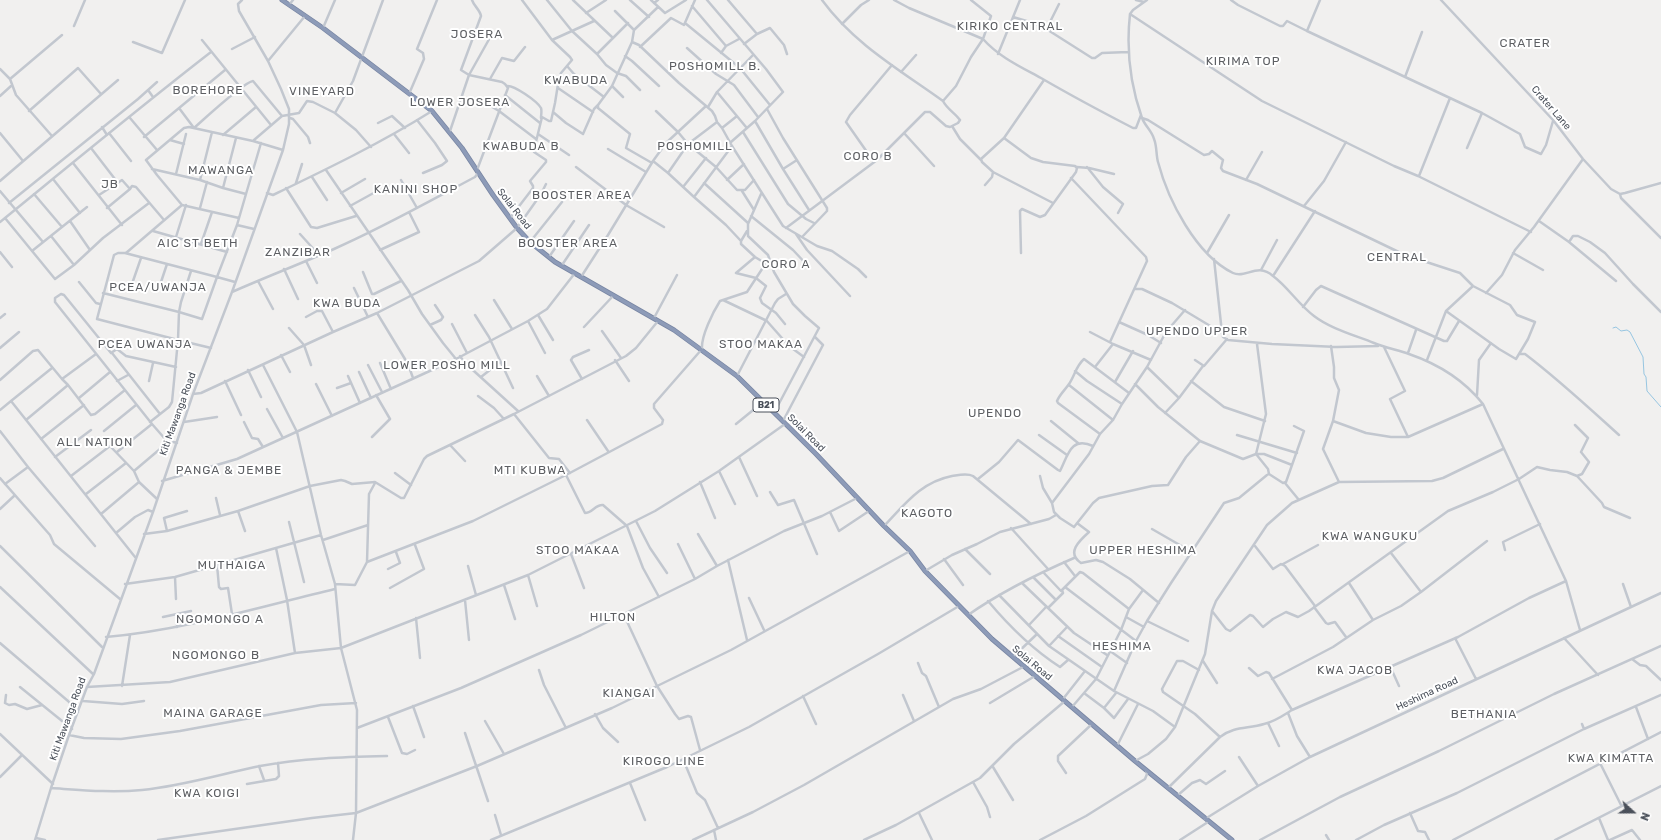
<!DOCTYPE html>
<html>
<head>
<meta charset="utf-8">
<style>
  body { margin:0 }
  #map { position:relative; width:1661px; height:840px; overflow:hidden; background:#f1f0ef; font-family:Rubik,sans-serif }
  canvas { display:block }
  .north { position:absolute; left:1613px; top:792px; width:40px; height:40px; -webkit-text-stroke:3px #fff; paint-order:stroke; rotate:111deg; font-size:11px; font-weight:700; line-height:16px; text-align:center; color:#4a505a }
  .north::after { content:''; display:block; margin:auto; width:14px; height:18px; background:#4a505a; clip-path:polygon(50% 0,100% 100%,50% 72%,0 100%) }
</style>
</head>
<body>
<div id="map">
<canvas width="1661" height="840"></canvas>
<div class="north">N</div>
</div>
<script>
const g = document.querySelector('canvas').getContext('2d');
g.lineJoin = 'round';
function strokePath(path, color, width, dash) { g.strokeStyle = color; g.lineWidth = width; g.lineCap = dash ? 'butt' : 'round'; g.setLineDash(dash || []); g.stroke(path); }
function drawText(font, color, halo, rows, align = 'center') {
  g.font = font + ' Rubik,sans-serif'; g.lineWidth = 4; g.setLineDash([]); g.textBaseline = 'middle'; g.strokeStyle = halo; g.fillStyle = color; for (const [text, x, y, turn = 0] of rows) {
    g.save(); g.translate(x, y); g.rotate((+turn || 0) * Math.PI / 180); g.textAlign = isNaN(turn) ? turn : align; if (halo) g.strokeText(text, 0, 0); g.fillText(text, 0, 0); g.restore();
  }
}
strokePath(new Path2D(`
  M1613,328L1616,327L1621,331L1627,330L1630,332L1643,357L1644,374L1646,377L1647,391L1661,407`), '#96c5e1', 1);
const highway = new Path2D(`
  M282,0L323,28L432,111L462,148L493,195L517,228L530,242L555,262L674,330L737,376L816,454L884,526L910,551L925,571L992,639L1135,761L1232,840`);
strokePath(highway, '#7986a3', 5);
strokePath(new Path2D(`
  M472,0C474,6 480,10 481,16L461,70L469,75L502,82L505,84L508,88L477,170
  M547,0L572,31L597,54L606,65L617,73L626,76L640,90
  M573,0L613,38
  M630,0L649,17
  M651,0L665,13L686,0
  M707,0L766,69L783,92L755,121L731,142
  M728,0L757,34
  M822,0C854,44 900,70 943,101
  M894,0L909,8L983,39C999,57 1021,67 1041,78C1072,96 1102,112 1133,128H1136L1141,115
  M1136,0L1144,2
  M1147,0L1133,10L1130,14C1126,50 1130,84 1142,118C1145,126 1152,131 1154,139C1157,146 1156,155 1158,162C1168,200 1196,255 1233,273C1246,279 1257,262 1273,276C1288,287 1298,304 1314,316C1331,329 1354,335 1374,343C1386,348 1398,350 1409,354C1438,364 1464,380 1483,404L1566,581L1580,630
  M1231,0L1238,5L1280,26H1283L1287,21L1307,31L1320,0
  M1441,0L1553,120L1583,159L1611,189L1620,194L1625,193L1661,183
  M654,3L658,0
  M289,5L293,0
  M692,6L726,46
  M615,11L634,30
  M586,13L606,0
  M1130,14L1262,101L1394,166L1418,176L1531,232
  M1013,17L1040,25L1092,58H1095L1102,53L1128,52
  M685,23L740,68L770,105
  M842,24L861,5L869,0
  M74,26L85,0
  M323,28L335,0
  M1046,30L1059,4
  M1307,31L1482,113L1520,134L1525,147L1541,154L1546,145L1553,121
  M202,40L271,125
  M552,40L594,21
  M133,42L162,53L185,0
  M632,42L639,45L679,83L712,111L715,116L717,122L722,128L732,146L783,226L817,246L832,251L858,269L866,277
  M744,44L757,34L770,28L784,45L787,54
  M640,47L671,18L684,25L695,0
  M687,48L716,74L734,85L758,117
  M232,49L255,37
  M721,53L726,46L739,39
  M597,54L628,23
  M998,54L1020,0
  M625,56L632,61L659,86
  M268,61L305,16
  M567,66L574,74L604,97
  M0,69L10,79L16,95L52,136
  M901,72L916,55
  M1405,77L1422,32
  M10,79L62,35
  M490,79L502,58L514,61L525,47
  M507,86C514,85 537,101 541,108C542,111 541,115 541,118
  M612,86L623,97
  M558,88L593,112
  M148,90L153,97
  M717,92L746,127
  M409,94L424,59L423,53L417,49L437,0
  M505,95L540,123
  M0,96L11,86
  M482,101L499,111L536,139
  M708,107L717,92L753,55
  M179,108L194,128C203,120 244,82 253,81L282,116L254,140
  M767,109L783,138L827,208V211L803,236
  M29,111L78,68L101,94
  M656,111L678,132L688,144L716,167L737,190H745L754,180
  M553,112L566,123L583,134L594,109L598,105
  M282,116L299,113L307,101L313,102L335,113
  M130,118L157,150
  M290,118L293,119L308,137L310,143
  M1142,118L1148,120L1204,155L1209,154L1212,151L1223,160L1221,168L1223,171L1257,184L1405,255L1460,273L1473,286L1510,305L1517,315L1535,322L1528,339L1516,359L1499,349L1446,311
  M417,120L435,143L447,161L442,165L423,173
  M755,121L783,169
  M378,123L392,116L405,128
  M952,126L960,139L981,160
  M102,127L107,135
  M722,128L737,116
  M450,131L469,75L492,34
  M743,132L788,204L806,219L814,223
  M0,133L23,161
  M109,133L131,161
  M904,133L934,166
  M394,134L409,153
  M538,134L569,155
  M223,135L256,107
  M144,137L225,70
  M1004,138L1031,158L1043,162L1075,166L1077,168L1076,172L1045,215L1040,217L1022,209L1020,211L1021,253
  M170,140L184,144
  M732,146L694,197L726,225L741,241
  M371,147L356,130L335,113L353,81L383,0
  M91,148L118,183
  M1467,148L1482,113
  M608,149L646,172
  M797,160L783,169L809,210
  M653,161L668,173L694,197
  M874,162L846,122L850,115L892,65
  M73,163L122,225
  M652,163L626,148L630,134L598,108V105L612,86L632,42L634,30L658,7
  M576,167L626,205L664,227
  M1077,167L1089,168L1114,174
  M1087,167L1103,187L1123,204L1118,213
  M152,169L200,180L223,188L246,194L261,143
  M326,170L408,290L422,314L443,343L456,359
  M993,172L1053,203
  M668,173L688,144L717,122
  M176,174L186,134
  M1419,176L1450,98
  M312,177L327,200
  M1071,178L1146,257L1147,261L1110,342
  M53,179L80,213
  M200,180L212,132
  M401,180L417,208
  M727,180L744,164
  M1246,180L1262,152
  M0,181L118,80
  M296,183L302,164
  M704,183L748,223
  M985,185L992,177L993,172L982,162L981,159L1004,138L1044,80
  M683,187L706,158
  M223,188L236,138
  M286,188L311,227L317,228L356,216
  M130,189L132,186L136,187L164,220
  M0,191L43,242
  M742,191L754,210
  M267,193L273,195C327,169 381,143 432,111
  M341,193L365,179
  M34,194L62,227
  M761,194L748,224V236L768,255L774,272L793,304L805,316L819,328L774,413
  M1620,194L1621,198L1661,238
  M99,195L122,180L130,189L107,208
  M9,203L138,99L157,82
  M182,205L157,175L146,160L184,128L189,127L253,141L283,150
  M350,206L379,190
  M1304,206L1324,181L1346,142
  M200,208L207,182
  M751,216L793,250L809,267
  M5,218L55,279L74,265L103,238L149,203
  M510,218L533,188V186L530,181L546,162V160L534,152V150L542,117L549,121H551L555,103L559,78L561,73L572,60L570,57L552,40L522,0
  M70,221L90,250
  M1539,221L1569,242L1616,281
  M0,222C70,165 140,107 211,52
  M237,225L254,229
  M786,228L877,160L925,112H930L946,126L950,127L958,123L960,120C955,113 947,109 943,101L956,86L971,57L983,39L991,16L971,0
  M153,231L227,252
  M747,231L741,241V244L755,257L773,268
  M300,234L319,255
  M796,234L807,250L850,296
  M51,236L74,265
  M176,237L186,205
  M530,242L562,202
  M1569,242L1573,236H1578L1590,242L1605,253L1633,284L1661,312
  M201,244L212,212
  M380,250L419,232L409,212
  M32,251L87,207
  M0,252L12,267
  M126,253L182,205L239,218
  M1207,253L1229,215
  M1513,253L1543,270
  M549,257L574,221
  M755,257L736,273L756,278L766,286L760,298L762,303L776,313L785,324
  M1214,259L1222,333
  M306,261L317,283
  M562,265L589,225
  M284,269L298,299
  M1261,270L1277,240
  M363,272L372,294H374L401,281
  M1273,276L1315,211
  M581,277L608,235L653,161L666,143L706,106
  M133,281L141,258
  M258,281L273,309
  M79,282L96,303L100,304
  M235,282L217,277L237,225L246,194
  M159,288L167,264
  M354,288L368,317
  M1135,289H1142L1172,303L1222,333L1223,337L1228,340L1272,344L1337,347L1378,346
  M232,292C266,277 300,264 334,249C382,228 428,202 475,177L478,173
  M103,293L179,312L178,340L211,348
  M1486,293L1502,275L1515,250L1534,227L1583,159
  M494,300L512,329
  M723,300L765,320
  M1303,307L1316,290L1321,286L1444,341H1447L1459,321
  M377,313L408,364L413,378
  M475,315L489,337L513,388
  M538,315L553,340
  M306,317L317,311H322L333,332
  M0,318L5,314
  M654,318L677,275
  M766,320L789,346L804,357
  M528,321L545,353
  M1119,322L1148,335L1161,343
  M452,324L467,353
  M430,325L441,320L443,317L435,305
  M584,327L613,296
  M289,328L304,345L311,365
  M602,331L621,358
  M1090,332L1113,344L1151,360
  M1331,346L1334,367V378L1339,390L1333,421L1323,449L1339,482
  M1384,347L1405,391L1390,399L1408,437
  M0,348L19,332
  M112,353L160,414
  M1408,353L1416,330
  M1520,354H1525C1558,379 1588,407 1619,435
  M281,355L290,372
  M460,356L464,362L518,411
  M615,360L629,381
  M1195,360L1204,366L1227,339
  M1427,360L1446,311L1473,286
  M380,363L391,389
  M263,365L297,432L321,535L335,584L341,648L357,710L356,813L353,840
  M368,365L382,392
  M1095,367L1113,344
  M1147,367L1179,398
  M52,368L11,401L135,557
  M248,370L261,397
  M1075,371L1087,381L1122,404
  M359,372L371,398
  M348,376L360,403
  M537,376L549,396
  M737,376L775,303L778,299L786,294
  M481,377L500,362
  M62,379L96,354
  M582,379L571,360L573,357L589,350
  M0,380L33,351L38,350L62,379L68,385L91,415L95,414L125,390
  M117,381L128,375
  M149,381L153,363
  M225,381L241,415
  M1191,381L1224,407L1265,421
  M1115,382L1133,351
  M316,384L332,416
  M1135,384L1158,407L1200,441L1243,459L1256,454L1266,414L1257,344
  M1069,385L1113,420
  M337,388L351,383
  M193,394L201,393L333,332L377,313L479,261L517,228L541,194L546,184
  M1477,395L1479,360L1491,343
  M478,396L494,408L504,419
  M79,398L110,372
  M267,409L283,438
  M0,410L11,401
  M1165,413L1179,398L1203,366
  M514,414L549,458L559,459L570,473
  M26,420L68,385
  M587,420L608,451
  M783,421L823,345L815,337
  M1051,421L1078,443
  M1333,421L1366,433L1391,437H1408L1483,404
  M150,422L169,407L172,402L178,340L97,319L114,255L118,253H125L217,277L202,319L179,312L181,302L191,271
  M184,422L217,417
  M244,422L252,438L258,439L263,447
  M152,424L55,302V298L61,294L64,295L111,353L117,349L126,356L176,367
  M736,424L763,402
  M1575,425L1588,438L1581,452L1589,462L1582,474L1577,476
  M0,431L28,467L5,484
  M104,431L136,405
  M1100,434L1058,403L1057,401C1060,394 1065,390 1069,384C1075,375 1076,366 1084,359L1129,393
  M1039,435L1067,455
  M1237,435L1297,453
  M372,437L390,419L376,395
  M41,439L84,405
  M450,445L465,461
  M117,452L152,424L166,440L177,443
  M1256,454L1268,469L1269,474
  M1257,454H1264L1292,465
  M55,457L91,430
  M739,457L757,496
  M28,467L95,546
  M134,471L160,449L166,440
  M719,471L735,504
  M395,473L411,485
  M566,475L585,513C592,513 596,504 603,505L627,526L643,568L659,597
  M71,476L110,446L134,471L139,482
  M1040,476L1043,488L1052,503L1054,512L1060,518L1074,527L1093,503L1099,498L1152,486L1168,485L1186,457L1200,441
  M0,478L50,535L54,544L120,599
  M978,479L999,462L1018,440L1058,470L1060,471C1068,455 1071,436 1093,446
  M162,481L237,459L456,359L528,321L547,309L575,273
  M700,482L715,518
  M1285,483L1299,500
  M770,492L778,505L794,500L817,554
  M86,494L126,463
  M216,498L220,515
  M1052,503L1089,454L1100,434L1113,420L1122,404L1147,367L1166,332L1185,310
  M0,509L14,496
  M238,511L245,531
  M830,512L839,531L869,511
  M101,514L139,482L157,499
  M636,521L650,548L667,573
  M289,522L304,582
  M1077,523L1089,532C1079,541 1066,553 1081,563L1096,560L1103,562L1130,579L1159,603
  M884,526C905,504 921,482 952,476C959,475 967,473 973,476L1031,524
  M1011,528L1048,569
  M1152,529L1192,552
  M167,531L164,518L187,511
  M116,533L135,517L148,510L153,512
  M144,534L167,531L238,511L310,486L341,480L345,481L352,484L375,482L401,498H404L424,459L427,456L514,414L626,356L636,348L658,321
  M698,534L717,566
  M323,540L368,525
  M678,544L695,579
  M0,546L102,647
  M1255,546L1273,569L1281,564L1285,566L1315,606
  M965,549L990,574
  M1505,550L1503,542L1540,524
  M1391,553L1421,592
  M571,554L584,588
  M944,559L963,585
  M728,560L747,640
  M367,562L369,494L375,483
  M1064,562L1075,576
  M1283,564L1318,545
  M217,565L219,587L221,589L228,588L232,614
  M468,566L476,595
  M388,569L400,563L396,552
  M925,571L952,555L977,544L1000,532L1049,519L1056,515
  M1043,572L1061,591L1080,572L1083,573L1129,609
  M528,575L537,606
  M175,577L176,599
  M1033,577L1056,600
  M1022,583L1074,633L1107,655
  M1349,583L1373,620
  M125,584L175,577L321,535
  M335,584L355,585L367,562L473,521L566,475L662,424L663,420L654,408V404L702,349C701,336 713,312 720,301L747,292L766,263
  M1623,584L1631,607
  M504,585L515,619
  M0,587L93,674
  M1065,587L1136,641
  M390,588L424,569L415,545
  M999,595L1049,646L1114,691L1153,711L1175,727
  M749,598L764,630
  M465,600L469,640
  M988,601C1009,626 1032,649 1060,667L1068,660
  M1314,607L1326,623L1328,624L1335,622L1346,637
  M1048,608L1063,593L1062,590
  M1212,611L1226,629L1230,631L1250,615L1253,616L1263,627L1273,619L1286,612L1298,617L1309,611L1448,511L1493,492L1519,479L1537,467L1550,470L1567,472L1577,476L1602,503L1604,507L1630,518
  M177,614V627
  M624,615L657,686L675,714L679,719L688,716L691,717L700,750
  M968,615C1001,592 1037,574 1074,558
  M163,617L191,611
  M1126,617L1144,627
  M416,618L420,658
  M1147,621L1188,641
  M1029,625L1046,607
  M1058,636L1102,667
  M106,637C184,630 259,607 335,589
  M1455,638L1476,679
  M1564,638L1598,675
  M0,643L68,701L78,712
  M1049,646L1067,627
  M1110,651L1127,663
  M295,653L341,648L528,575L655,511L719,471L785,424
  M1013,657L1037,634
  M1632,659L1640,665L1646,666L1661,680
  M1203,661L1217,683
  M918,663L922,673L926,676L939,707
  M1390,666L1399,686
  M1249,668L1258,676L1266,672L1269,673L1292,710
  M539,670L544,685L566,728
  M1199,670L1183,661H1177L1162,689L1163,692L1195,714L1220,737
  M1272,679L1333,647L1373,620L1401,606L1421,592L1487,541
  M122,686L130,635
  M20,687L72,729
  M87,687L170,682L295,653L287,600L276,548
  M1114,691L1136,641L1147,621L1171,583L1224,503L1239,498L1267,475L1269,474L1283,483L1286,482L1304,431L1294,426
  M1084,693L1104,708L1116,693
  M6,695L5,703L9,705L15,704L27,709L42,705
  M903,695L914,721
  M803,696L816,724
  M1063,699L1085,671
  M83,701L122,704L144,701
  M990,703L1035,676
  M413,706L424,737
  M1072,707L1096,679L1121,630L1129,609L1143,590
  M1636,707L1648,739
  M1104,708L1114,718L1128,699
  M1288,713L1297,736L1310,757
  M595,714L603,728L618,742
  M388,717L402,753L407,754L415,750
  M485,721L504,754
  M1268,723L1279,746
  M1582,724L1584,729
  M357,728L461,688L581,635L695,579L717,566L784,531L822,516L857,498
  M465,733L488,801
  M0,734L53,784
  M69,735L84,738L121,739L180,731L321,705L356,703
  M1117,746L1138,704
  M1239,757L1258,786
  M683,759L697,793L705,800L718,828
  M1135,761L1148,754L1166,739L1175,727L1205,654L1212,611L1216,601L1267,525L1292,503L1339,482L1432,481L1443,478L1503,449
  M1600,763L1621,805
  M259,766L264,780
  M993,767L1013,800
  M1066,773L1058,761V756L1092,724
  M0,777L22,755
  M973,782L987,807L990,817
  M630,783L645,820
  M247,784L276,779L279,776L278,763
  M51,788C81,790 111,793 142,790C182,786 221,774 260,766C302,758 345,757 387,756
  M1168,788L1220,737C1234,726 1248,729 1264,724C1274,722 1284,715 1292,710L1458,637L1529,598L1566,581
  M1178,795L1192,783L1200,780L1206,784L1225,771
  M919,813L932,840
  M1410,813L1418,831L1425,832L1429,840
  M495,815L501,835
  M1599,818L1608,840
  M1205,819L1258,786L1310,757L1661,593
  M714,830L716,840
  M1326,835L1329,840
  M36,838L45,840
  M35,840L51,788L69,735L87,687L94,674L153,512L193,394L232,292L283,150L289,124V109L281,89L268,61L239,11L238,4L242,0
  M158,840L312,818L356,813L477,766L612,708L731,650L910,551
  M491,840L667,767L749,727L878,654L959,606
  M693,840L753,812L804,785L953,699L981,689L1023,667
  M864,840L896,825L980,778L1014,744L1065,701
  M1040,840L1086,816L1145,779L1147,774L1146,770
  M1180,840L1208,822
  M1260,840L1340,797L1439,751L1554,694L1661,646
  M1356,840L1384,825L1457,793L1584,729L1661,695
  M1453,840L1661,732
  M1555,840L1661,786
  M1610,840L1632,830L1640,840`), '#c2c7cf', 2.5);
strokePath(highway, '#8d9bb8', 3.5);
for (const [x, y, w] of [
  [766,405,26]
]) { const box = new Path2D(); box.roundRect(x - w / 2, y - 7, w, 14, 3); g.fillStyle = '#fff'; g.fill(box); strokePath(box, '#4a505a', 1); }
drawText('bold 9px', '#4a505a', null, [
  ["B21",766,405]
]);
drawText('10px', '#4a505a', '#fff', [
  ["Crater Lane",1551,108,49],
  ["Solai Road",514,209,52],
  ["Kiti Mawanga Road",178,414,-70],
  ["Solai Road",806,433,45],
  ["Solai Road",1032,663,40],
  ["Heshima Road",1427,694,-25],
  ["Kiti Mawanga Road",68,719,-70]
]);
g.letterSpacing = '1px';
drawText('12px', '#5d5f63', '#fff', [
  ["KIRIKO CENTRAL",1010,27],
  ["JOSERA",477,35],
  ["CRATER",1525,44],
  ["KIRIMA TOP",1243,62],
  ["POSHOMILL B.",715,67],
  ["KWABUDA",576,81],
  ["BOREHORE",208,91],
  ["VINEYARD",322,92],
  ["LOWER JOSERA",460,103],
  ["KWABUDA B",521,147],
  ["POSHOMILL",695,147],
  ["CORO B",868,157],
  ["MAWANGA",221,171],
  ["JB",110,185],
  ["KANINI SHOP",416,190],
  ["BOOSTER AREA",582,196],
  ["AIC ST BETH",198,244],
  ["BOOSTER AREA",568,244],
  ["ZANZIBAR",298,253],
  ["CENTRAL",1397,258],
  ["CORO A",786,265],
  ["PCEA/UWANJA",158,288],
  ["KWA BUDA",347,304],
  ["UPENDO UPPER",1197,332],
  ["PCEA UWANJA",145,345],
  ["STOO MAKAA",761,345],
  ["LOWER POSHO MILL",447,366],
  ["UPENDO",995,414],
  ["ALL NATION",95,443],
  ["PANGA & JEMBE",229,471],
  ["MTI KUBWA",530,471],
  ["KAGOTO",927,514],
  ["KWA WANGUKU",1370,537],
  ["STOO MAKAA",578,551],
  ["UPPER HESHIMA",1143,551],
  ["MUTHAIGA",232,566],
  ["HILTON",613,618],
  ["NGOMONGO A",220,620],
  ["HESHIMA",1122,647],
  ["NGOMONGO B",216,656],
  ["KWA JACOB",1355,671],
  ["KIANGAI",629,694],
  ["MAINA GARAGE",213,714],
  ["BETHANIA",1484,715],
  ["KWA KIMATTA",1611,759],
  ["KIROGO LINE",664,762],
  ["KWA KOIGI",207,794]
]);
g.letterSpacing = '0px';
</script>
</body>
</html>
